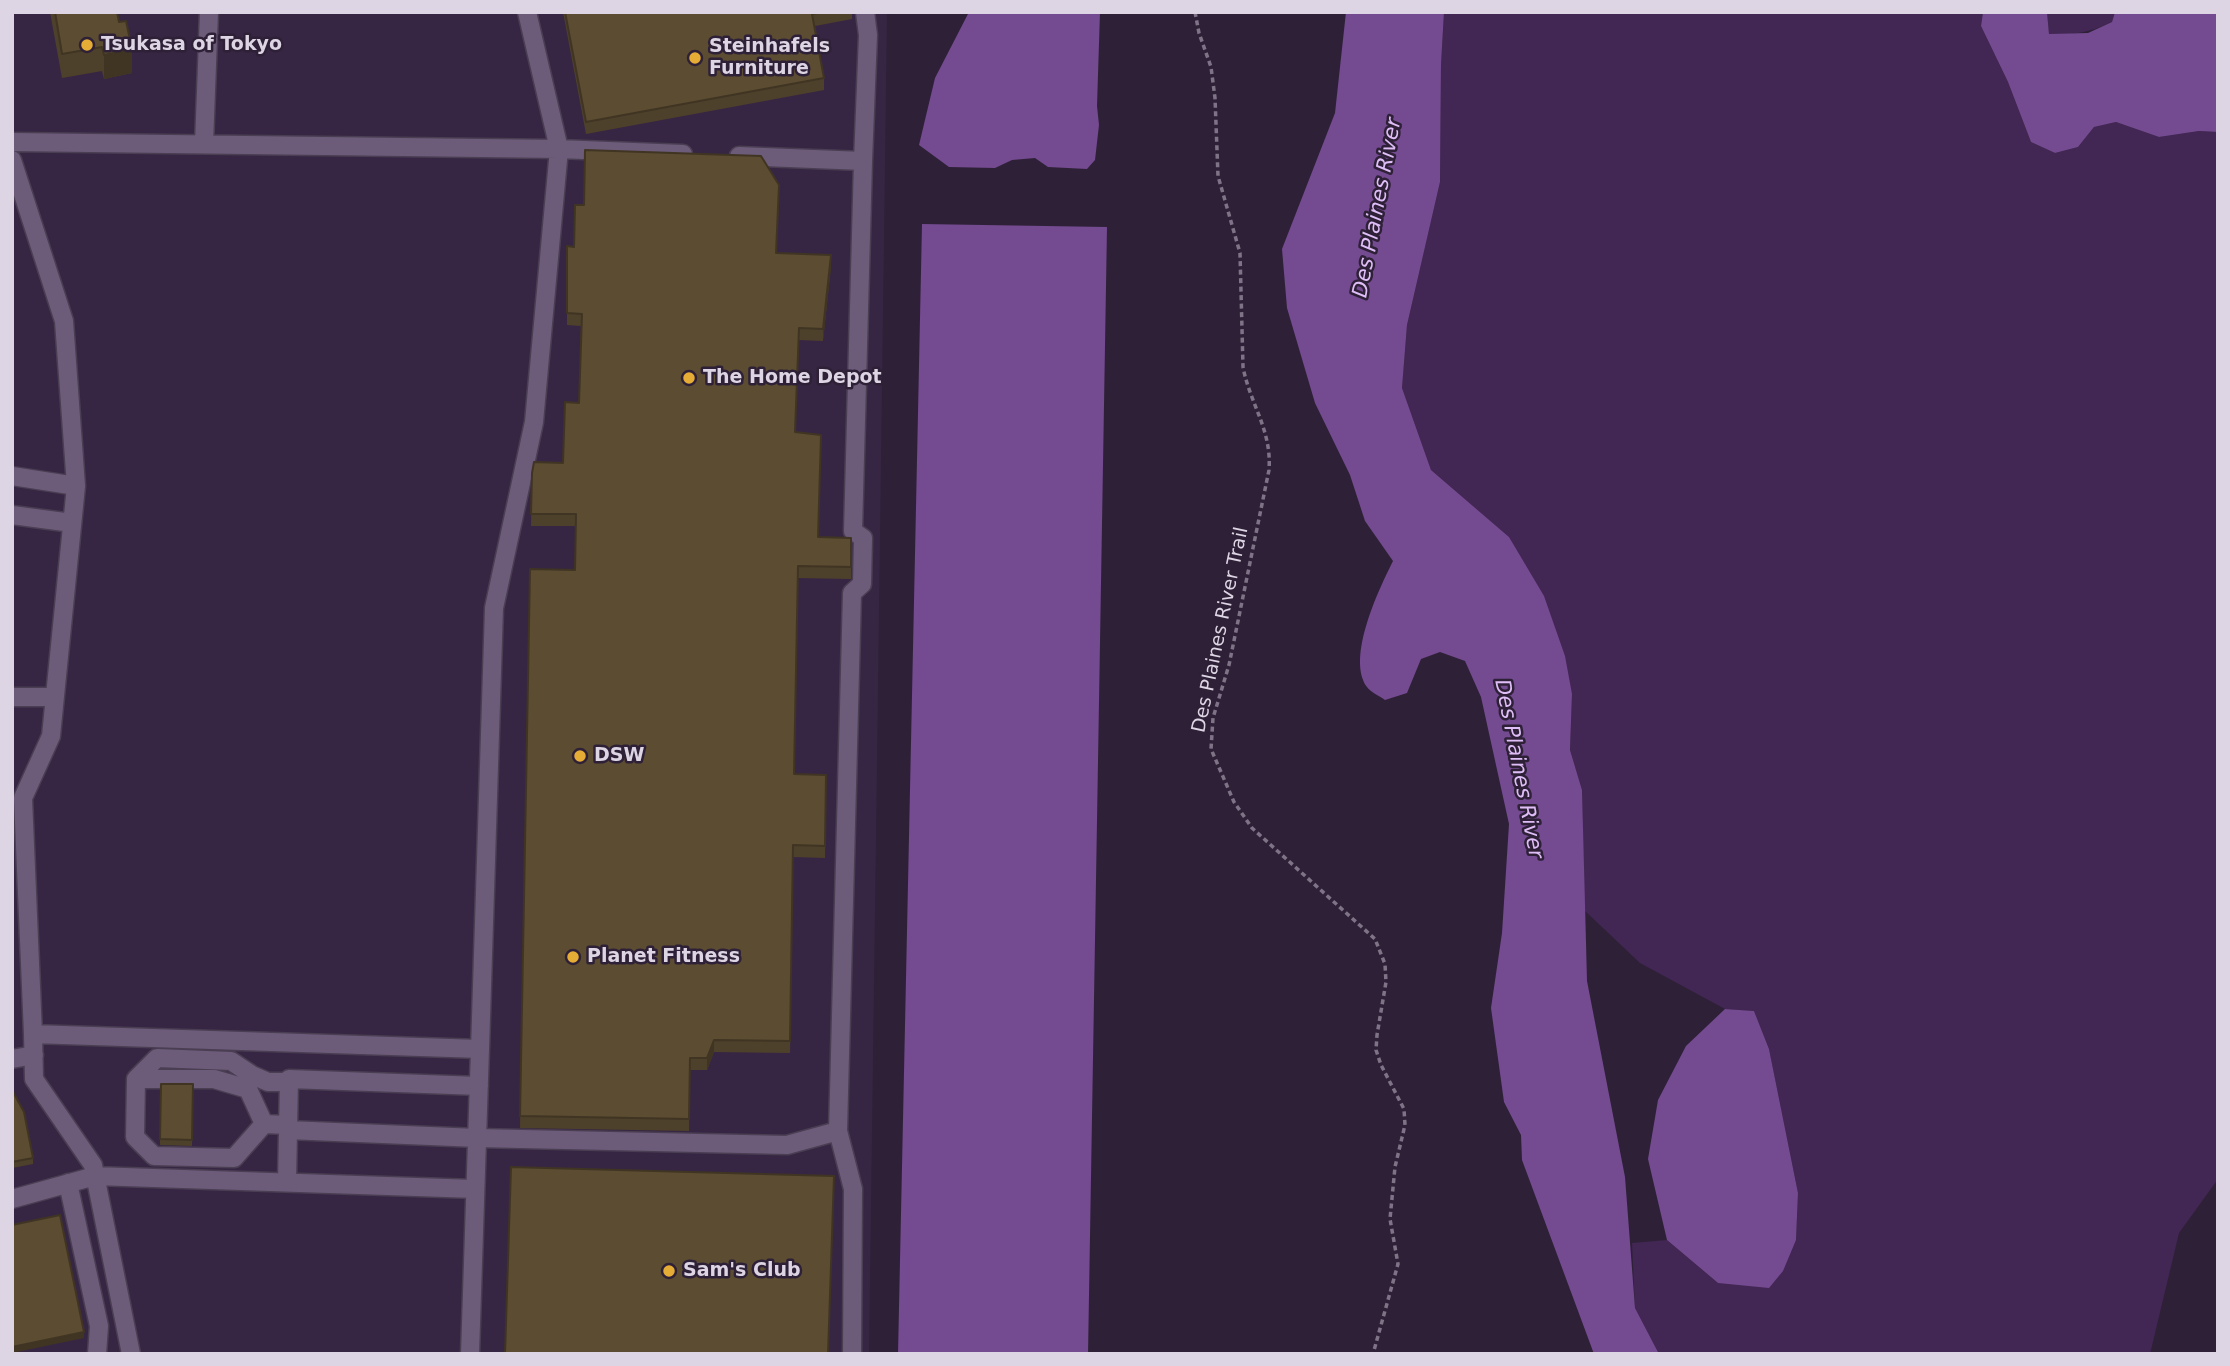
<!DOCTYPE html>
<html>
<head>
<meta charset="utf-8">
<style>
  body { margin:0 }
  #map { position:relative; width:2230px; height:1366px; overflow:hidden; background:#2e2137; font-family:"DejaVu Sans",sans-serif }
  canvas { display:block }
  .frame { position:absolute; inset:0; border:14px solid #ddd5e4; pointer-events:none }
</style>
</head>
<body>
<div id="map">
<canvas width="2230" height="1366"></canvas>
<div class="frame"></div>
</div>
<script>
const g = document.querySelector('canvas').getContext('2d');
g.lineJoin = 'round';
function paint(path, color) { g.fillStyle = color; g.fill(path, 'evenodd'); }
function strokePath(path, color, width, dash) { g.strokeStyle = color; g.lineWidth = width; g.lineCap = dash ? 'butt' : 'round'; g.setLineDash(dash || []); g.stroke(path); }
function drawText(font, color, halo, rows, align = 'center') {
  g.font = font + ' "DejaVu Sans",sans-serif'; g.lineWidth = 5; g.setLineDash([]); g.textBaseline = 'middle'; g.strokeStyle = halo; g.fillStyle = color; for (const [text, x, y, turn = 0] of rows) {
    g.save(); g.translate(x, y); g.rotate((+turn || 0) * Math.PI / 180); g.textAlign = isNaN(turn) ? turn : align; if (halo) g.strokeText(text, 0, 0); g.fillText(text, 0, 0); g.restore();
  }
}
paint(new Path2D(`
  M12,12H887L869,1354H12Z`), '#372643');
paint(new Path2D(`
  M1444,12H1983L1981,26L2008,82L2031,142L2055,153L2078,147L2094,127L2116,122L2159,137L2199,131L2218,132V1179L2179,1233L2150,1354H1659L1635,1308L1632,1243L1667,1240L1718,1283L1796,1240L1798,1193L1769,1049L1754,1011L1725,1009L1640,963L1584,910L1582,790L1570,750L1572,694L1509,537L1431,470L1402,388L1407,325L1440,182L1441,65Z
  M2047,12H2115L2112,22C2086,34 2076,34 2049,34Z`), '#422654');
paint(new Path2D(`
  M969,12H1100L1097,106L1099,125L1095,160L1087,169L1048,167L1035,158L1012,160L995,168L949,167L919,145L935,78Z
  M1346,12H1444L1441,65L1440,182L1407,325L1402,388L1431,470L1509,537L1544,596L1565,656L1572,694L1570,750L1582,790L1587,981L1625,1177L1635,1308L1659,1354H1594L1522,1160L1521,1135L1504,1102L1491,1008L1502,933L1509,824L1481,697L1465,661L1440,652L1421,659L1407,693L1385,700C1380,696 1370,692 1367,687C1346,658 1379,589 1393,561L1365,521L1350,475L1315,403L1287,308L1282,249L1335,113Z
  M1983,12H2047L2049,34L2088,33L2112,22L2115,12H2218V132L2199,131L2159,137L2116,122L2094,127L2078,147L2055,153L2031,142L2008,82L1981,26Z
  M922,224L1107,227L1088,1354H898Z
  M1725,1009L1754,1011L1769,1049L1798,1193L1796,1240L1783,1271L1769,1288L1718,1283L1667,1240L1648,1159L1658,1100L1686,1046Z`), '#744a90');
const minor = new Path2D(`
  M12,142L559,149L683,154
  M204,144L209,12
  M739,156L863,161L868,35L865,12
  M12,160L64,321L76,486L51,736L23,798L33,1034L480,1049L494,608L534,422L559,149L527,12
  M12,476L76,486
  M12,515L72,523
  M12,697H55
  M33,1034L34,1079L93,1165L131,1354
  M12,1059L34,1055
  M136,1079H214L248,1089L264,1124
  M288,1125L264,1124L234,1158L154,1156L135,1137L136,1079L157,1058L231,1061L252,1075L268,1082H289
  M288,1130L477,1138L787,1145L838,1131L852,593L862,584L863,538L853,531L863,161
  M838,1131L853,1189L852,1354
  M287,1182L289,1079L479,1086
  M68,1183L99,1326L97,1354
  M12,1199L95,1176L475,1189
  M470,1354L480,1049`);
strokePath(minor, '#4a3e53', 21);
strokePath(new Path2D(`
  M1195,12L1199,33L1211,67L1215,98L1218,176L1240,253L1243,367C1250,404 1272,430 1269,470L1229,665L1213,718L1211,749L1234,802L1252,828L1375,939L1385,964L1386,982L1377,1035L1376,1050L1381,1065L1404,1109L1405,1125L1395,1167L1390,1219L1398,1264L1373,1354`), '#7f7487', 3.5, [5, 3.5]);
strokePath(minor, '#6d5b7a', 18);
paint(new Path2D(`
  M50,12H117L132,73L104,79L102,71L62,78Z
  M563,12H852V19L815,26L824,78V90L586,134Z
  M779,197L776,253L831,267L823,341L799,340L795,432L819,537L851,538V579L798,578L794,774L826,775L825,858L793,857L790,1053L714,1052L707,1070H690L689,1131L520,1128L530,569L575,570L576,526H531L532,473L563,463L579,403L581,326L567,325V246L574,247Z
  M161,1084H193L192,1146L160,1145Z
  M12,1090L33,1158V1164L12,1168Z`), '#4e412b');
paint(new Path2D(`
  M132,49V73L104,79V55Z
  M831,255V267L823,341V329Z
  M714,1040V1052L707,1070V1058Z
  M84,1332V1338L12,1353V1347Z`), '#403523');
const building = new Path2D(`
  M55,12H117L119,22L126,21L132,49L104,55L102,47L62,54Z
  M565,12H824L812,14L824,78L586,122Z
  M585,150L761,156L779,185L776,253L831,255L823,329L799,328L795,432L821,435L818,537L851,538V567L798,566L794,774L826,775L825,846L793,845L790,1041L714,1040L707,1058H690L689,1119L520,1116L530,569L575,570L576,514H531L532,473L534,462L563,463L565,402L579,403L582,314L567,313V246L574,247L575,205H584Z
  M161,1084H193L192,1140L160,1139Z
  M12,1090L24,1112L33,1158L12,1162Z
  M511,1167L834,1176L828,1354H505Z
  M60,1215L84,1332L12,1347V1225Z`);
paint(building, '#5b4c32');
strokePath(building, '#403523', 2);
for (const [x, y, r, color] of [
  [87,45,7,"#e6ad36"],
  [695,58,7,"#e6ad36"],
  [689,378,7,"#e6ad36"],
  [580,756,7,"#e6ad36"],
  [573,957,7,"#e6ad36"],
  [669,1271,7,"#e6ad36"]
]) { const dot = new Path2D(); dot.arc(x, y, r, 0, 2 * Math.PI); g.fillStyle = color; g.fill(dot); strokePath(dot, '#2e2137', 2.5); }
drawText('bold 19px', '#ddd5e4', '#2e2137', [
  ["Tsukasa of Tokyo",101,45],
  ["Steinhafels",709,47],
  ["Furniture",709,69],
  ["The Home Depot",703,378],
  ["DSW",594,756],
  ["Planet Fitness",587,957],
  ["Sam's Club",683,1271]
], 'left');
drawText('19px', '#ddd5e4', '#2e2137', [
  ["Des Plaines River Trail",1221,630,-78]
]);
drawText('italic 21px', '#dfbef8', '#2e2137', [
  ["Des Plaines River",1378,208,-79],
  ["Des Plaines River",1518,769,79]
]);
</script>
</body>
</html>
